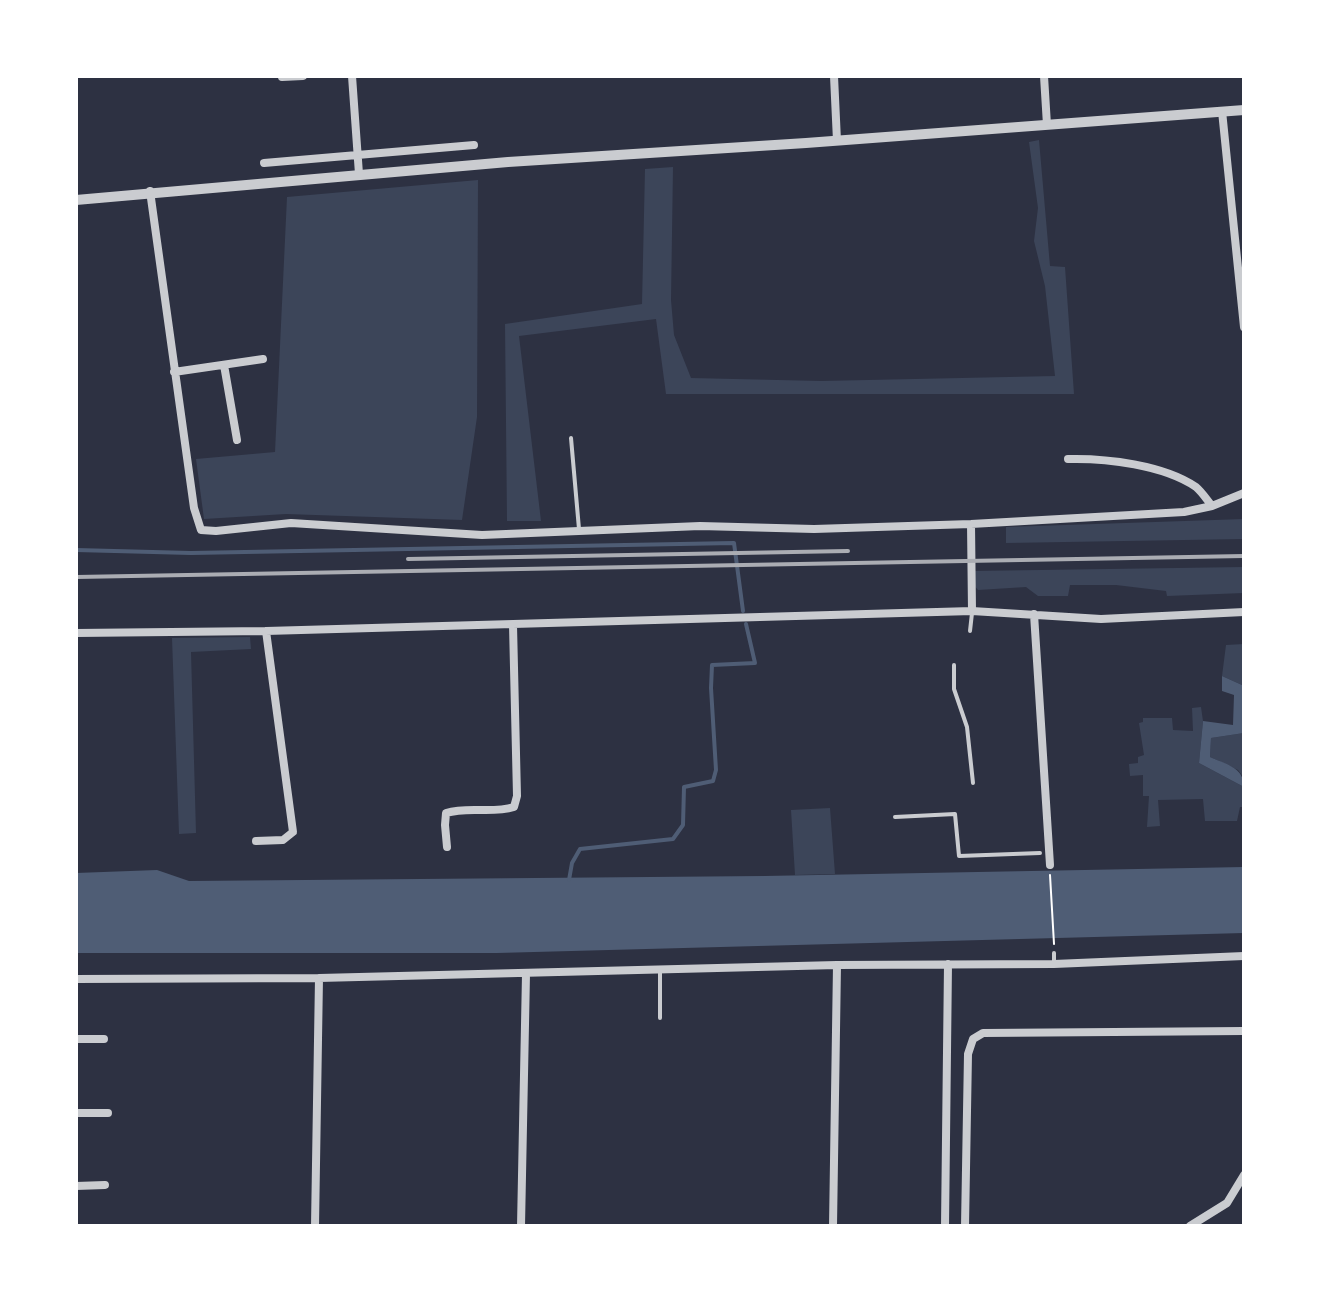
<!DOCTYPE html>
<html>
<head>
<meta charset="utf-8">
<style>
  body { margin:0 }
  #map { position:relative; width:1320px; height:1302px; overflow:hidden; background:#2d3142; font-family:Helvetica,sans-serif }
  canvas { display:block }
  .frame { position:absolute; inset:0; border:78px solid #fff; pointer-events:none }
</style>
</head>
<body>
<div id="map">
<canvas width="1320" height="1302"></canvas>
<div class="frame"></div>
</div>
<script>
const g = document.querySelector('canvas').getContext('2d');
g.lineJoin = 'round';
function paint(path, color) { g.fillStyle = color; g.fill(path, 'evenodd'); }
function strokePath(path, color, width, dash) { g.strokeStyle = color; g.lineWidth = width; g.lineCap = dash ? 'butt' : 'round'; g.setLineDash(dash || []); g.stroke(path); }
paint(new Path2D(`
  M1039,140L1050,266L1065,267L1074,394H666L656,319L519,336L541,521H507L505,324L642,304L645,169L673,167L671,300L674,335L691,378L821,381L1055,376L1045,286L1034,241L1038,208L1029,142Z
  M478,180L477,417L462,520L286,514L204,519L196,459L275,452L287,197Z
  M1244,519V539L1006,543V527Z
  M1244,567V593L1167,596L1166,591L1116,585H1070L1068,596H1038L1026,587L978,590L972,583V571Z
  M250,637L251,649L191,652L196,833L179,834L172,638Z
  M1244,644V725L1242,685L1222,676L1226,645Z
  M1201,707L1203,721L1199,763L1244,787V807H1240L1237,821H1205L1203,799L1158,800L1160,826L1147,827L1149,796H1143V775L1130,776L1129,764L1138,763V757L1144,755L1139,723L1143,722V718H1172L1173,730L1193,731L1192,708Z
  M1244,733V778L1238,770L1210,757L1211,738Z
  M830,808L835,874L795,875L791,810Z`), '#3c4559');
paint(new Path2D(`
  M1222,676L1242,685L1244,733L1211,738L1210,757C1225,764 1244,767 1244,787L1199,763L1203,721L1233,725L1234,695L1222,691Z
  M1244,867V933L497,953H76V873L157,870L189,881L764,876Z`), '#4f5d75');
strokePath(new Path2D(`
  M76,550L191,553L734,543L743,611
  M569,880L572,863L580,849L673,839L683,825L684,787L713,781L716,770L711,688L712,665L755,663L746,624`), '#4f5d75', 4);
strokePath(new Path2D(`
  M1050,875L1054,944`), '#fff', 2);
strokePath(new Path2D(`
  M571,438L579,529
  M970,631L972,613
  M954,665V689L967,727L973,783
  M895,817L955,814L959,856L1040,853
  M1054,953V964
  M660,971V1018`), '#caccd0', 4);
strokePath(new Path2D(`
  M352,76L359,174
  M834,76L837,141
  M1044,76L1047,125
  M282,77L303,76
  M1222,111L1244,327
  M264,163L474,145
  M150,191L194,508L201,530L216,531L291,523L482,535L700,526L814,529L971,524L1184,512L1212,506L1244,493
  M224,365L237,440
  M174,372L263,359
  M1068,459C1106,458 1164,465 1196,487C1202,492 1207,500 1212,506
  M971,524L972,611
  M1034,614L1050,865
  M76,633L266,631L972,611L1101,619L1244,612
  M256,841L283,840L293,832L266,631
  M447,847L445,825L446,813C469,806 491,814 514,807L517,796L513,625
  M76,979L319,978L837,965L1054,964L1244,956
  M76,1039H104
  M76,1113H108
  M76,1186L105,1185
  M315,1226L319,978
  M521,1226L526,974
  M833,1226L837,965
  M945,1226L948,964
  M965,1226L968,1054L973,1039L983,1033L1244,1031
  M1190,1226L1227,1203L1244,1175`), '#caccd0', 8);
strokePath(new Path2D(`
  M76,200L508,162L806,143L1244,110`), '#caccd0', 10);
strokePath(new Path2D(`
  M408,559L848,551
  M76,577L1244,556`), '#abadb3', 4);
</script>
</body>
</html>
